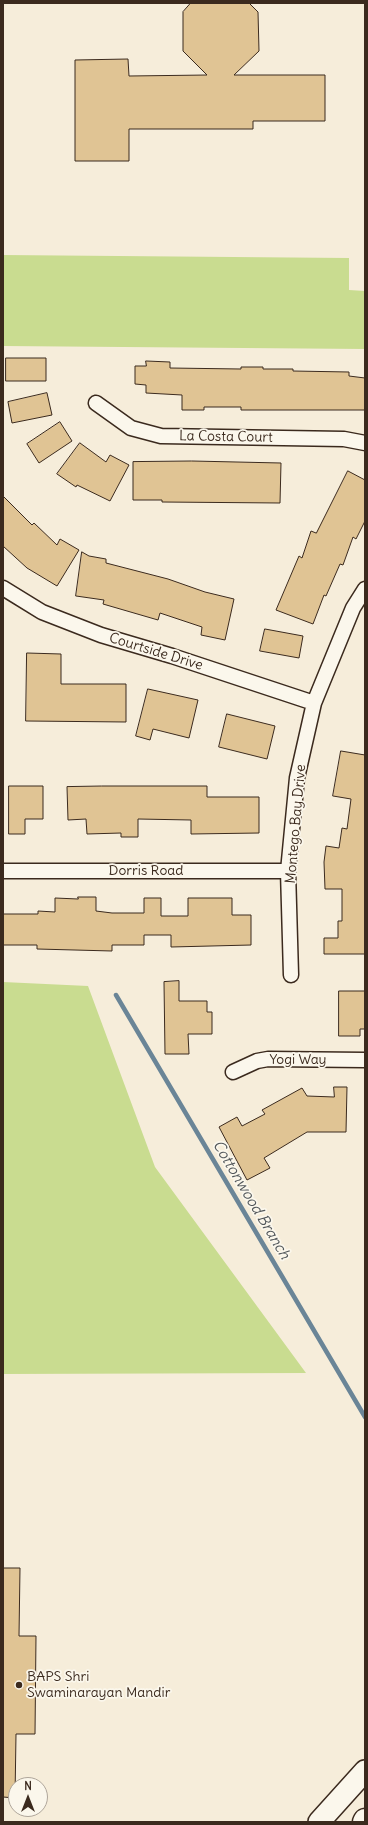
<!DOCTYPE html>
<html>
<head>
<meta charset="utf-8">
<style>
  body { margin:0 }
  #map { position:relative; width:368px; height:1825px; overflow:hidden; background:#f6edda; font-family:Delius,sans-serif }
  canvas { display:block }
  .frame { position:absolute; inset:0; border:4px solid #3b2a1e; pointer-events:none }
  .north { position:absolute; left:8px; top:1777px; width:40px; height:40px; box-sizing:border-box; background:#fbf7ec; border:1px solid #aea59a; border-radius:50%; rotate:0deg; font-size:11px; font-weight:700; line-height:16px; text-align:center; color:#3b2a1e }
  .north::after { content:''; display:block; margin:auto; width:14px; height:18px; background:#3b2a1e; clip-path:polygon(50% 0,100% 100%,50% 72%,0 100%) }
</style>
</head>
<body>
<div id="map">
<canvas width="368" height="1825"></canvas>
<div class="frame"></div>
<div class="north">N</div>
</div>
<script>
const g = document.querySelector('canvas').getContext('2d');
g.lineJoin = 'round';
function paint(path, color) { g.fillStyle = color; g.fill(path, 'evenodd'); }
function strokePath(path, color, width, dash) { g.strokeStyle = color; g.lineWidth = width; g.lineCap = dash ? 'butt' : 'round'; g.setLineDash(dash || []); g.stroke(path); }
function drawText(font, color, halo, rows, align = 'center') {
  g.font = font + ' Delius,sans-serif'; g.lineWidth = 3.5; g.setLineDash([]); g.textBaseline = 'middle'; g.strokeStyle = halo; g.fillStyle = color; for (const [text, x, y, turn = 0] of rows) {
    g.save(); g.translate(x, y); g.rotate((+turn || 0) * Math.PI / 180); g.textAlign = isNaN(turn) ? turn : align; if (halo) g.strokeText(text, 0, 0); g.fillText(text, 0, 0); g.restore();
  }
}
paint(new Path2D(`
  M3,255L349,258V290L365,291V349L3,346Z
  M3,982L88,986L155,1167L306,1373L3,1374Z`), '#c9dc90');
strokePath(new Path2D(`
  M116,995L365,1417`), '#6a8597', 4.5);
const building = new Path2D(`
  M191,3H249L258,12L259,51L234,75H325V121H253V129H129V161H75V60L128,59L129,76L207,75L183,51V12Z
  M6,358H46V381H6Z
  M146,361L170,362V368L241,369V367H263V369H293V371L349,372V376L365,378V410H241V407H204V410H182V395L146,393V385L135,384V366H146Z
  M47,393L52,415L12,423L8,402Z
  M60,422L72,441L39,463L27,444Z
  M80,443L106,462L110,455L129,465L110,501L77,485L76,487L57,474Z
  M192,461L281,463L280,503L162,502V500H133V462Z
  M348,471L365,480V521L356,539L353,537L343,565L340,564L326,596L324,595L313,624L276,610L299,556L302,558L311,531L316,533Z
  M3,496L32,525L34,523L57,545L60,539L79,550L57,586L27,568L3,546Z
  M82,552L89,556L106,559V563L168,579L205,592L234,599L225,640L201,635L202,627L160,613L158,620L103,604L104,600L76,596Z
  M265,629L303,636L299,658L260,651Z
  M27,653L61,654V684H126V722L26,721Z
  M148,689L198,700L189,738L153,729L150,740L136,736Z
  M227,714L275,726L267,759L219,747Z
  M341,751L365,755V954H324V938H338V921H342V889H325L324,862L326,846L339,848L342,828L347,829L351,799L333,796Z
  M9,786H43V819H25V834H9Z
  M102,786H207V797H259V833L191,834V820L138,819V837H121V833L87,834L86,819L68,820L67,787Z
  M78,897H96V911L112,913H144V898H161V916H188V898H232V915H251V945L171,947V935H144V945H112V951L37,949V945H3V914H38V911L55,912V898L78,899Z
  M179,981V1001H207V1012H212V1034H188L189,1054H165L164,982Z
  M339,991H365V1029H360V1036H339Z
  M334,1087H347L346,1132H307L264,1158L270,1168L247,1180L219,1127L237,1117L242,1126L265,1114L262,1110L302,1088L307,1096L334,1097Z
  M3,1568H20L19,1636H36L35,1734H16L15,1798L3,1797Z`);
paint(building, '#e0c494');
strokePath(building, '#3b2a1e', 1);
const minor = new Path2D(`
  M96,403L131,428L161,436L344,439L365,443
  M3,588L42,612L101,635L172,656L314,703
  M3,871H288
  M291,975L288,871L297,778L314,703L353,608L365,589
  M233,1072L257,1061L268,1059L365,1060`);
const secondary = new Path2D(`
  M319,1822L365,1771`);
const motorway = new Path2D(`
  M364,1822L365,1820`);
strokePath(minor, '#3b2a1e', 17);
strokePath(secondary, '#3b2a1e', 24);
strokePath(motorway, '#3b2a1e', 25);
strokePath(minor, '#fbf7ec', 14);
strokePath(secondary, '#fbf7ec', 21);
strokePath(motorway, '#fbf7ec', 22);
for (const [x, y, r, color] of [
  [19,1685,4,"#3b2a1e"]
]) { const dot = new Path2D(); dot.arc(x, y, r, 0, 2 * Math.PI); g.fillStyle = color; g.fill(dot); strokePath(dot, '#fbf7ec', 1.5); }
drawText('14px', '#3b2a1e', '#fbf7ec', [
  ["La Costa Court",226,437,1],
  ["Courtside Drive",156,652,17],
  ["Montego Bay Drive",296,824,-85],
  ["Dorris Road",146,871],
  ["Yogi Way",298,1060]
]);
drawText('14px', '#3b2a1e', '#fbf7ec', [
  ["BAPS Shri",27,1677],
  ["Swaminarayan Mandir",27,1693]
], 'left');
drawText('italic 15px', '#52575a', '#fbf7ec', [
  ["Cottonwood Branch",251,1200,59]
]);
</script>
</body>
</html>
